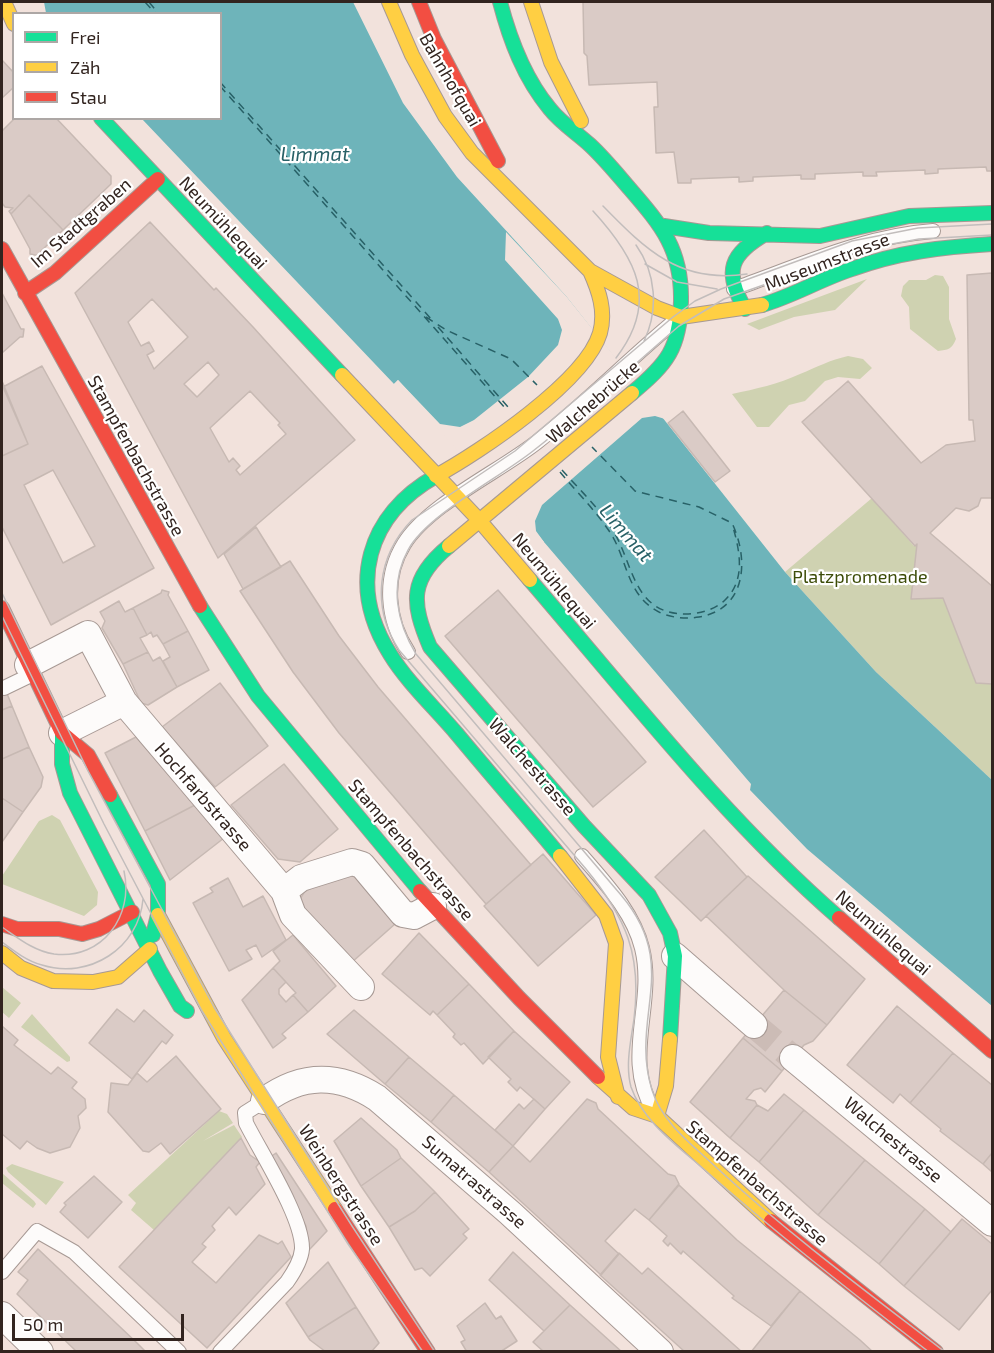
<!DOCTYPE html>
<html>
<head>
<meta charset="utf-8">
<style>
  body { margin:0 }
  #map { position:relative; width:994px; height:1353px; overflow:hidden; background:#f2e2dc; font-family:"Exo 2",sans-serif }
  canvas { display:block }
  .frame { position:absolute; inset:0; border:3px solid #32241f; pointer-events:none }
  .legend { position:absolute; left:12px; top:12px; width:210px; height:108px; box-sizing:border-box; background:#fff; border:2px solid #ada7a5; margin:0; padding:8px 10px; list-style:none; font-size:18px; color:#32241f }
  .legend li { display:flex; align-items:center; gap:12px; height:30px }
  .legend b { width:30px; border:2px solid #ada7a5 }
  .scale { position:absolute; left:12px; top:1314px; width:172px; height:27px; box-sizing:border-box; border:3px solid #32241f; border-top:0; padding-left:8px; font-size:18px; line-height:21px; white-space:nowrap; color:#32241f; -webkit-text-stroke:4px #fff; paint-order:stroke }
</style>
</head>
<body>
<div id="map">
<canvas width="994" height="1353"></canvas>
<div class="frame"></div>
<ul class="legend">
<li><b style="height:8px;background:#16e098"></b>Frei</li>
<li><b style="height:8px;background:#ffcf43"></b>Zäh</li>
<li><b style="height:8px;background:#f24e42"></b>Stau</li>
</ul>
<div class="scale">50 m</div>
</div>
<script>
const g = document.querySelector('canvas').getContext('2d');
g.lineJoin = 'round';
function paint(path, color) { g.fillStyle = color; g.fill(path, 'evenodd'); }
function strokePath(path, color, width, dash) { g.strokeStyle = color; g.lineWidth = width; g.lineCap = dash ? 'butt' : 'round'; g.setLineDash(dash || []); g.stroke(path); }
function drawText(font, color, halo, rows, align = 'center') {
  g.font = font + ' "Exo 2",sans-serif'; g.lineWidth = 4.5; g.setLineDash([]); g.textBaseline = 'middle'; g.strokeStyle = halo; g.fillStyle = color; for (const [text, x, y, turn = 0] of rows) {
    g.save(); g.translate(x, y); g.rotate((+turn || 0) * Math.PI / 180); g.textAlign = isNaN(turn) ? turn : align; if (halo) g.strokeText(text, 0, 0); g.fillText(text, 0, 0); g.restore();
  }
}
paint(new Path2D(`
  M935,275L943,276L949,287V319L956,339C952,349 948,350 938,351L910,329L909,307L901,296L903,286L909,280H926Z
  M867,279L835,310L794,317L759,330L747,324Z
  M848,356L863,359L872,368L860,379L838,377L825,381L805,401L789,405L769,427H757L732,394C756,389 778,384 800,374C817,367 830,360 848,356Z
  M872,498L914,546L917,544L911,599L943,598L976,683L992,684V780L876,672L785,572Z
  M52,815L60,820L98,892L97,905L84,916L2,884V876L39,821Z
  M2,987L21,1003L9,1018L2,1012Z
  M32,1014L70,1057V1061L67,1062L21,1027Z
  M219,1111L227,1114L233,1123L203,1141L234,1125L242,1137L154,1230L131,1210L136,1203L128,1195Z
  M12,1164L64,1182L46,1205L8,1172L6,1168Z
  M2,1173L34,1201L36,1204L33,1208L2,1183Z`), '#cfd2b1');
paint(new Path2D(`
  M44,2H353L403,103L457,177L566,296L785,572L876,672L992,780V1006L807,849L750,790L751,784L538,535L398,380L394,384L142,119L220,118V14L46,13Z`), '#6eb4ba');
paint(new Path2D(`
  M506,232L566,296L665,419L655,416L642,418L542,505L535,521L536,531L544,542L542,544L398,384L395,386L394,384L398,380L440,424L460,427L474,420L528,377L558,345L562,330L558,319L505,260Z`), '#f2e2dc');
strokePath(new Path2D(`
  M145,2L156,14
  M149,2L159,14
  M220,82L433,321
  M220,86L506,409
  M426,317L446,330L511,359L537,385
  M438,327L508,407
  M562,470C578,488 597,506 610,526C634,559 630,614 686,614C699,614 714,610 724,601C746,581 740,552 733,527
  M560,472C575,490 593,508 607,528C629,557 624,597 663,614C675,618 686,619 699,617C747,609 749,559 732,523L699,507L635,491L592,447`), '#286167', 1.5, [8, 6]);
const building = new Path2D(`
  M583,2H992V171H987L986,167L938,169V173L925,174V170L876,172L877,176H863V172L840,173L815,174V179H801V175L753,177V181L739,182V177L691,179V183H678L674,152L656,153L654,107H658L657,82L589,85L587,56L584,53Z
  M2,60L14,73V87L2,98Z
  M15,118H56L111,176V184L63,230L29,195L11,214L9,211L13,208L5,207L2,203V131Z
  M29,195L63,230L41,251L40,256L30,254V249L11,214Z
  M150,222L214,290L216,288L253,327L355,440L218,558L75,293ZM152,299L188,337L154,369L147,355L154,351L149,342L141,346L128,322ZM208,362L219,375L197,397L184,384ZM250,391L280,423L278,425L286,434L240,475L236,470L240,466L233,458L229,462L210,428Z
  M992,273V498H981L978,506L969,511L956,508L930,533L992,586V684L976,683L943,598L911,599L917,544L915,546L802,422L848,381L921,463L946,445L975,441L973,420H969L967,275Z
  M2,293L21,329H24L23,337H20L2,353Z
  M42,366L154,568L51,625L2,527V456L28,444L3,387ZM53,470L95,546L63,563L24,485Z
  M2,381L28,444L2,456Z
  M683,411L730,471L715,482L668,423Z
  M256,527L281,567L243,589L224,554Z
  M290,561L339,636L378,687L531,865L486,904L339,733L293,672L240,591Z
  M162,590L169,592L168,595L188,631L163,644L157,635L153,637L151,632L147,635L133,608L161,593Z
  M498,590L646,762L593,807L445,636Z
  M119,601L125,612L133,608L147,635L140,638L148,652L123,664L102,628L105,621L100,612Z
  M188,631L209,670L177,687L163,661L170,657L163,644Z
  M148,652L153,661L160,657L177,687L148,705L141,703L123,664Z
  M2,681L12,706L2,710Z
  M220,683L268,746L215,787L162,727Z
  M12,706L29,747L2,759V710Z
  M136,737L195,805L145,831L105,753Z
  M29,747L43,777L41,787L23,812L2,798V759Z
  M284,764L338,829L300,862L278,859L231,805Z
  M2,798L23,812L2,842Z
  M195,805L224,838L170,880L145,831Z
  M704,830L747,877L701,921L655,877Z
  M543,854L596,915L538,966L484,906Z
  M346,873L354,876L395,924L351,963L301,905L300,899L305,891Z
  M748,876L865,979L827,1025L784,990L706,916Z
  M228,878L243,907L263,896L286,940L262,957L256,945L246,950L252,959L229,971L193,903L213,892L210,888Z
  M419,933L469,984L437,1015L433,1011L430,1015L382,974Z
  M293,935L336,986L308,1012L293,995L296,993L273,968L280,961L273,951Z
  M273,968L286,982L279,989V994L286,1002L293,995L308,1012L282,1034L286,1038L273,1048L242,1000Z
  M469,984L514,1031L483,1064L464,1043L461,1045L453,1037L455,1034L437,1015Z
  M784,990L827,1025L813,1041L804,1045L782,1071L743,1038Z
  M897,1006L953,1053L910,1103L900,1094L893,1103L847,1065Z
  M117,1009L134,1022L144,1010L173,1035L166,1044L162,1041L132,1079L89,1043Z
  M354,1010L409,1057L385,1084L327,1034Z
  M2,1026L18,1040L14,1045L51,1074L58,1067L77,1082L72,1088L85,1099L86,1108L78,1116L80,1128L70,1147L50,1153L37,1148L27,1141L20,1149L2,1134Z
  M514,1031L570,1082L545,1109L520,1087L517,1091L508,1082L511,1079L488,1057Z
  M743,1038L782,1071L765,1092L761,1088L754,1090L746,1099L755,1101L757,1105L730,1138L690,1102Z
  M953,1053L992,1085V1153L983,1164L940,1131L941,1129L910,1103Z
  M176,1056L221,1109L170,1154L161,1143L149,1152L143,1151L108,1112L111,1083L128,1085L137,1073L147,1082Z
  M409,1057L454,1095L431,1122L385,1084Z
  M784,1094L804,1110L759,1162L730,1138L757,1105L768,1111Z
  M454,1095L513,1146L489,1172L431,1122Z
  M534,1099L545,1109L513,1146L495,1130L519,1104L524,1109Z
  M587,1099L596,1103L598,1109L668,1174L675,1176L679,1184L649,1220L635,1209L605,1241L619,1254L601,1275L489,1172L513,1146L530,1162Z
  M804,1110L865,1160L818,1215L759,1162Z
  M361,1118L397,1150L401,1158L361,1186L334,1141Z
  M241,1138L250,1155L260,1162L256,1167L265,1184L236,1215L229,1207L212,1226L215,1230L202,1244L206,1247L192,1262L216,1283L259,1235L278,1244L282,1241L291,1257L207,1348L119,1267Z
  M276,1153L327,1231L309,1250L306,1226L269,1158Z
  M992,1153V1172L983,1164Z
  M401,1158L435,1192L415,1211L389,1227L361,1186Z
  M865,1160L925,1209L879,1264L818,1215Z
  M94,1176L122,1202L88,1238L60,1212L66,1205L64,1203Z
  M679,1185L737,1240L800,1291L771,1326L732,1298L734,1296L683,1251L681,1254L670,1243L668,1246L663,1241L667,1236L649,1220Z
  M435,1192L469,1229L463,1234L467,1238L430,1276L422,1268L415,1270L389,1227L415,1211Z
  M925,1209L951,1232L904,1286L879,1264Z
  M962,1219L992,1244V1290L959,1330L904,1286Z
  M38,1249L137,1343L146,1352H77L17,1294L28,1280L18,1272Z
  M513,1252L570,1305L544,1331L489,1280Z
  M619,1253L642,1274L648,1268L742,1352H685L600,1275Z
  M328,1262L356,1307L308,1337L286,1303Z
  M800,1291L860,1340L873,1352H751Z
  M485,1303L496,1319L501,1316L517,1341L500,1352H467L461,1342L465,1340L457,1326Z
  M570,1305L622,1352H544L533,1342Z
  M356,1307L379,1343L371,1352H326L310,1340L308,1337Z`);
paint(building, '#dacbc6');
strokePath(building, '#c7b9b3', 1.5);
strokePath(new Path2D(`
  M754,1025L793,1058`), '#ccbcb6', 26, [26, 13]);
const lane = new Path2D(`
  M734,289C799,266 864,236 933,231
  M408,652C387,620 383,578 404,544C429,504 499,472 537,442C585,404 628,360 675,321
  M4,688L33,674
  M582,856C606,884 633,912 642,948C656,1005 621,1057 654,1111
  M2,1272L37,1231L74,1252L179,1352
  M220,1352L287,1282C294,1272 301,1261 302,1249C303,1218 261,1153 246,1123L245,1113L264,1101`);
const street = new Path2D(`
  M28,665L88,634L124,702L62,733
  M124,702L284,891L293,915L361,987
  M284,891L301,878L352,862L362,865L403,914L414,916L433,906
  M675,956L754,1025
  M793,1058L992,1223
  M264,1101C302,1073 338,1073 377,1098L510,1213L660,1352
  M2,1315L40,1352`);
const fast = new Path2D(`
  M500,2C510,40 524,78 550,109C561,123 577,133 590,145C605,159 617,174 630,189C662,226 682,250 681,301C680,348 667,364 632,393
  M101,118L342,375
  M664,226L709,233L820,236L909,216L992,213
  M762,305C793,296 821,279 852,269C898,252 943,247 992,244
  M745,309C723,271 730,254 767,233
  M436,476C367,515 347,585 390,654C407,682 435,708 457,734C491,775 526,815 560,856
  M449,546C409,579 411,602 430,647L584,826L649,895L670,933L675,956L670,1039
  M530,580C629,695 724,818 839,918
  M200,606L258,696L420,891
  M62,733V764L70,793L160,971L180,1006L187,1011
  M110,795L158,884V915L153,935`);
const slow = new Path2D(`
  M4,2L14,24
  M389,2L412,55L445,116L472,153L590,271L657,308L681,317L762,305
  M531,2L551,62L581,121
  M342,375L479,520L530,580
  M436,476C480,452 586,381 600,333C606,311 599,291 590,271
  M449,546L632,393
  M560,856L606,915L616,943L608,1057L618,1097
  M158,915L224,1038L335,1209
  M2,953L21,968L53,981L93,982L118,977L150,949
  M598,1077L633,1108L657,1116L771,1221
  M657,1116L666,1086L670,1039`);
const jam = new Path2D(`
  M419,2L434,39L498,161
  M2,249L200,606
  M25,293L55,273L158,179
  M2,608L62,733L88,755L110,795
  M420,891L519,998L598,1077
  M839,918L992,1051
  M2,924L17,929H59L82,934L99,929L132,912
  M335,1209L428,1352
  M771,1221L936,1352`);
strokePath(lane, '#a79994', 16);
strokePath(street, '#a79994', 28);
strokePath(fast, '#a79994', 16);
strokePath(slow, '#a79994', 16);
strokePath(jam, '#a79994', 16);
strokePath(lane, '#fdfbfa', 14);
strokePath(street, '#fdfbfa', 26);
strokePath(fast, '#16e098', 14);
strokePath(slow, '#ffcf43', 14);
strokePath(jam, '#f24e42', 14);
strokePath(new Path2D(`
  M603,206C646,250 680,284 747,274
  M593,211C636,258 660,301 616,358
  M636,245C656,273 659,310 644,341
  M645,264L677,282L717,289
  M2,593L88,771L214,1007L352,1226L435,1352
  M2,616L104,824L202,1011L348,1244L423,1352
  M2,927C18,938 34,951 54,954C103,960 134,915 124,871
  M2,942C14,951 27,961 42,965C89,980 139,948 143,899
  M929,1352C852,1293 778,1235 706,1171C679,1147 643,1122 631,1087C625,1065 631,1040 634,1019C642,954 626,918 586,869L399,650C371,607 377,556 412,520L515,451L673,317L695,301L721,289L852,241L918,228L992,224
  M945,1352C867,1292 790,1235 718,1169C694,1146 662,1123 652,1090C629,1016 682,967 621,895L416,654C397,623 389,585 408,550C427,515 499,478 533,451C583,412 630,368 679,326L724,299L865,249L919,239L992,235`), '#c2bdbc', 1.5);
drawText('18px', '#32241f', '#fff', [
  ["Bahnhofquai",450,80,60],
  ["Im Stadtgraben",81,223,-41],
  ["Neumühlequai",223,223,47],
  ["Museumstrasse",827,262,-21],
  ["Walchebrücke",593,402,-41],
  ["Stampfenbachstrasse",136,456,61],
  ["Neumühlequai",554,581,50],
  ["Walchestrasse",532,767,49],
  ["Hochfarbstrasse",203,797,49],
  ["Stampfenbachstrasse",411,850,49],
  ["Neumühlequai",883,933,41],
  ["Walchestrasse",893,1140,40],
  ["Sumatrastrasse",474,1182,41],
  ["Stampfenbachstrasse",757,1183,41],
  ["Weinbergstrasse",341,1185,57]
]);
drawText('18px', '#3c4c08', '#fff', [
  ["Platzpromenade",860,577]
]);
drawText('italic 20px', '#286167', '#fff', [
  ["Limmat",315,154],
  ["Limmat",626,533,49]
]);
</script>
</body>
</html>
